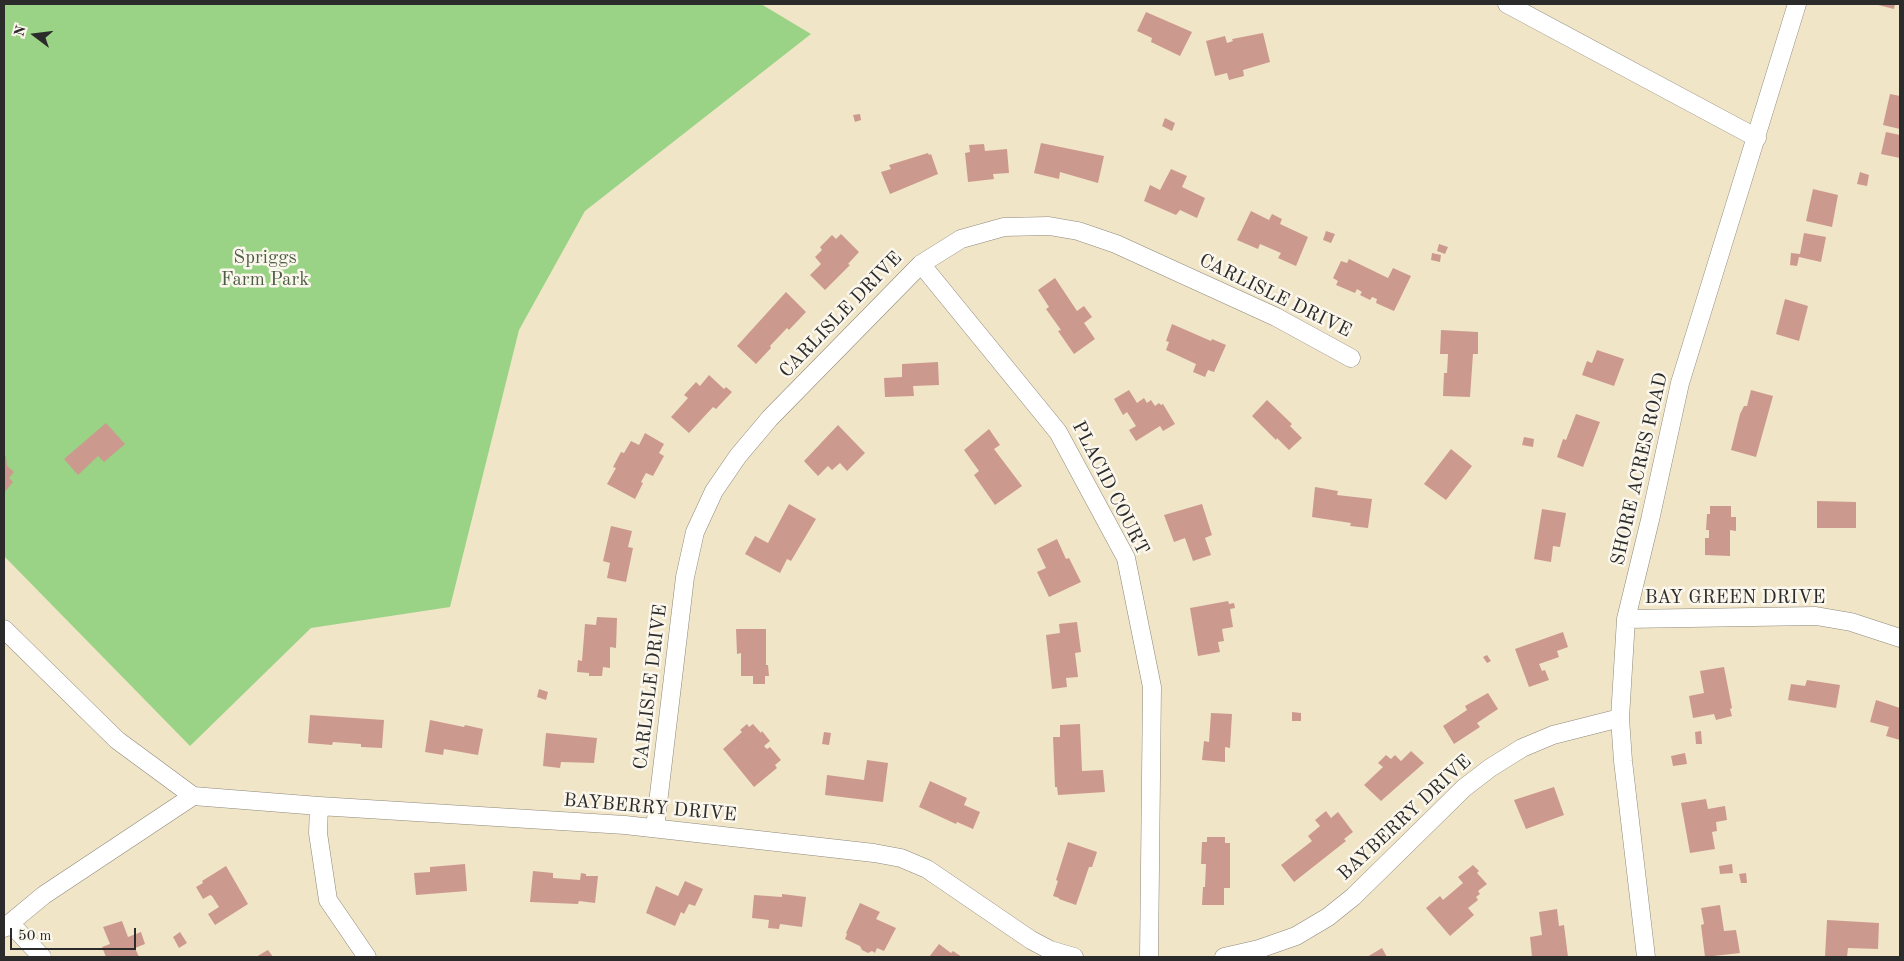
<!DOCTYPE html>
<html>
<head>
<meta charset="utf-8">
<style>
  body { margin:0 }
  #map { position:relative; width:1904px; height:961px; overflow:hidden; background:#f1e5c8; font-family:"Old Standard TT",serif }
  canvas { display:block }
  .frame { position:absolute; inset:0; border:5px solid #2b2b2b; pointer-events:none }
  .north { position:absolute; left:10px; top:10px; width:50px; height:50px; -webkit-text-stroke:4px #fbf7ec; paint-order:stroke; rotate:285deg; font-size:14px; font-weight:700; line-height:20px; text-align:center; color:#2b2b2b }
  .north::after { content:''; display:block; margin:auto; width:18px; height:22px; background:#2b2b2b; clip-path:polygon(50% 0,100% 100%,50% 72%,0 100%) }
  .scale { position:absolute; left:10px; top:928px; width:126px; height:22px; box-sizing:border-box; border:2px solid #2b2b2b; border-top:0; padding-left:6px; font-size:15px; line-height:18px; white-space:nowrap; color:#2b2b2b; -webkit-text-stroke:4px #fbf7ec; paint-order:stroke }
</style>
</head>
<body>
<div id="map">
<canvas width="1904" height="961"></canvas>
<div class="frame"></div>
<div class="north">N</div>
<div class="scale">50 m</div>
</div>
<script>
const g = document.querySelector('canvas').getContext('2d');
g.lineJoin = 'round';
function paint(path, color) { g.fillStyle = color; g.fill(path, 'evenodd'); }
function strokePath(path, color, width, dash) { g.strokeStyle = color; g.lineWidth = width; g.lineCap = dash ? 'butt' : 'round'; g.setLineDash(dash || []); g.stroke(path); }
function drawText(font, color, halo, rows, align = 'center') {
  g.font = font + ' "Old Standard TT",serif'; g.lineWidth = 5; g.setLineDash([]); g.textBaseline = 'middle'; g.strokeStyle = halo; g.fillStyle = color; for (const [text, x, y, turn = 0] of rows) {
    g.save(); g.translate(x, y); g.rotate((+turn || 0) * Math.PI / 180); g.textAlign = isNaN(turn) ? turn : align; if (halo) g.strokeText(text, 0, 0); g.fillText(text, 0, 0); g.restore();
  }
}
paint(new Path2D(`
  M4,4H761L811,34L585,211L519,330L450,607L311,628L190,746L4,556Z`), '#9ad385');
paint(new Path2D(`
  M1874,4H1895L1894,9Z
  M1146,12L1192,32L1180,56L1151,42L1152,38L1137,31Z
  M1263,33L1270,62L1243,70L1244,76L1229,80L1227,73L1215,76L1206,41L1225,36L1227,43L1233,41L1232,39Z
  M1890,94L1900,96V129L1883,125Z
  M860,114L861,120L855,122L853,115Z
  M1165,118L1175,123L1172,131L1162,126Z
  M1886,132L1900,135V158L1881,154Z
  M1041,143L1104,156L1098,183L1060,172L1059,179L1034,173Z
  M984,144L985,151L1007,149L1009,173L993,174L994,179L968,182L965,153L970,152L969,145Z
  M928,153L929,155L931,154L938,174L890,194L881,172L891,169L889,165Z
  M1171,169L1187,176L1182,187L1205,198L1197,218L1180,210L1176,215L1144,201L1150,185L1160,190Z
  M1860,172L1869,175L1867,186L1857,184Z
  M1813,189L1838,195L1832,227L1806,221Z
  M1251,211L1269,220L1272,214L1282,219L1280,224L1308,237L1296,266L1278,258L1281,253L1260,244L1258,249L1237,240Z
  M1326,231L1335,234L1331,243L1323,240Z
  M1804,233L1826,237L1821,262L1799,257L1797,266L1790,265L1791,253L1800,254Z
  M841,234L859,252L848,264L850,265L825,290L810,275L821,264L815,257L822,250L820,247L832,235L836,239Z
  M1439,244L1448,247L1445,254L1437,251Z
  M1432,253L1441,255L1440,262L1431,260Z
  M1349,259L1388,278L1393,268L1411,276L1394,311L1376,303L1377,299L1372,297L1370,300L1360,295L1362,292L1357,289L1355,293L1336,285L1338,281L1333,278L1341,261L1347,263Z
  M1055,278L1077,311L1084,306L1092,317L1084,323L1095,339L1074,354L1058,331L1061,330L1046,309L1049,307L1038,290Z
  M786,292L806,312L789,330L787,328L770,346L771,348L756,364L737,346Z
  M1785,299L1808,306L1799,341L1776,334Z
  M1172,324L1211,341L1212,339L1226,345L1214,372L1208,370L1205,377L1193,372L1196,364L1166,350L1169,342L1166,341Z
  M1441,330L1478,332V354H1473L1470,397L1443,396L1444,373H1447L1448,354H1440Z
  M1597,350L1624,359L1614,386L1582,375L1587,361L1592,363Z
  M938,362L939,385L913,386L914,396L885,397L884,378L902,377V364Z
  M709,375L724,389L726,387L732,392L716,409L713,407L689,433L671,417L688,398L684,395L696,382L700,386Z
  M1129,390L1137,403L1144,398L1147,403L1151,400L1155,406L1159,403L1161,405L1163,404L1175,424L1163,431L1160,426L1136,441L1129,430L1136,426L1127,412L1123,415L1114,399Z
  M1751,390L1773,396L1756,457L1731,450L1740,414L1744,406H1747Z
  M1267,400L1292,424L1290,426L1302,438L1289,450L1277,438L1276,440L1252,416Z
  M1576,414L1600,422L1583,467L1557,457L1563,439L1566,440Z
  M106,423L125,444L104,462L98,456L78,475L64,459Z
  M838,425L865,453L847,471L840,463L832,470L828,466L818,476L804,461Z
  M989,429L1000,445L994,449L1022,486L995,505L974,475L979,471L964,450Z
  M645,433L664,444L659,453L664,456L653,476L646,473L641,482L643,483L635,499L607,484L616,468L613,467L621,452L624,453L631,441L639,445Z
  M1524,437L1534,439L1533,447L1522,445Z
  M1451,449L1472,466L1446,500L1424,484Z
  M4,452L6,457L7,466L14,472L9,478L13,482L4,493Z
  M1315,487L1338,491L1337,495L1372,499L1368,528L1350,526L1351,523L1312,517Z
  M1817,501L1856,502V528H1817Z
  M789,504L816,519L791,561L787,559L780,573L745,554L755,536L768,543Z
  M1202,504L1212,535L1205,538L1211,555L1193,561L1185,538L1174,542L1164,515Z
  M1710,506H1731V517H1736V531L1730,530V556L1705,555V538H1709V530H1706L1707,514H1710Z
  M1542,509L1566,513L1560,547L1553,546L1551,562L1534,559Z
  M611,526L632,531L628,547L633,548L626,582L607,578L610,563L603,561Z
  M1057,539L1066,559L1069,558L1081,582L1049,597L1037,572L1046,568L1037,549Z
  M1228,601L1229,604L1234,603L1235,608L1230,609L1233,627L1222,629L1224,641L1218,642L1220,652L1198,656L1190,608Z
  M597,617L617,618L616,648L610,647V668L603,667L602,676H589V673L577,672L578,660L582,661L585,624L596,625Z
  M1077,622L1081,652L1075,653L1078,677L1066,678L1067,687L1052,689L1046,635L1060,633L1059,624Z
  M736,629H766V665H768L769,676H765V684H753V676H741V653L737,654Z
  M1563,632L1568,647L1557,651L1559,657L1539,664L1542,671L1545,670L1549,680L1529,687L1515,649Z
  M1487,655L1491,661L1487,663L1483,657Z
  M1724,667L1732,708L1730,709L1732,716L1716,720L1714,714L1693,718L1689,696L1704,693L1700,671Z
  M1807,680L1840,685L1836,708L1788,700L1791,684L1805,686Z
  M539,689L548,692L546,700L537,697Z
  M1488,693L1498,709L1477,723L1480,727L1454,744L1443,726L1467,710L1465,706Z
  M1876,700L1900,708V740L1886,736L1889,727L1870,722Z
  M1292,712L1301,713V721H1292Z
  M1211,713L1232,714L1230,748L1225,747V762L1202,760L1204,741L1209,742Z
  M310,715L384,720L382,748L361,747V744L333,742L332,745L308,743Z
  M430,720L464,727L465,725L483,729L478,755L444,749L443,755L425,752Z
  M747,724L749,727L753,724L761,733L762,731L770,741L764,746L767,749L770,747L781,760L775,765L777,768L754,787L723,749L742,732L740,730Z
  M1080,724L1082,771L1103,770L1105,792L1058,795L1057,787H1055L1053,737H1060V725Z
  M1701,731L1702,744H1696L1695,732Z
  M824,732L831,733L829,745L822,744Z
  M546,733L597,738L594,763L561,762L560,768L543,766Z
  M1411,751L1424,763L1381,801L1364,785L1383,767L1378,763L1386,755L1391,759L1395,755L1401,761Z
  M1685,753L1687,764L1673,766L1671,756Z
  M867,760L888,763L883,802L825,795L827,775L864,780Z
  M930,781L967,798L964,805L980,812L973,829L957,822L956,824L919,807Z
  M1554,787L1564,815L1526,829L1514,800Z
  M1706,799L1708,809L1725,806L1727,820L1716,822L1717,831L1712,832L1715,849L1690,853L1681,803Z
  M1326,811L1331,818L1338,812L1353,832L1344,839L1346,841L1294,882L1281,865L1312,841L1308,836L1320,826L1315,820Z
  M1207,837H1225V843H1230V888H1224V905H1202L1203,887H1205L1206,864H1201L1202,842H1207Z
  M1068,842L1097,852L1092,867H1089L1076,905L1059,899V898L1053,896L1058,881L1056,880Z
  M465,864L467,891L416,895L414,873L430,872V867Z
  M1732,864L1733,873L1720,874L1719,866Z
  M1473,865L1479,871L1477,873L1487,884L1478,891L1480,894L1476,897L1478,900L1468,908L1474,915L1450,936L1426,908L1440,896L1443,900L1463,883L1458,877Z
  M226,866L248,904L215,925L208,914L219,907L212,896L210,895L203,899L196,887L203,883L202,881Z
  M533,871L553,873V878L580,880L581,873L586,874V876H598L595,903L579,901L578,904L530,902Z
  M1746,873L1747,883H1741L1739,874Z
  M685,881L703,889L695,906L689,904L684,914L681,912L675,926L646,913L656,886L678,896Z
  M782,894L806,897L802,927L780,924L779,929L768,928L769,920L752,918L754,895L782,897Z
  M860,903L880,912L876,919L896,928L884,951L877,948L875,953L872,951L868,953L862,950L860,946L845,939L847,934L846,933Z
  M1720,905L1724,931L1736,930L1740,953L1705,957L1701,925L1704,924L1701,908Z
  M1557,909L1559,926L1564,925L1568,957H1532L1530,937L1542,935L1539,912Z
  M1827,920L1879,923L1878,949L1848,948L1847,957H1825Z
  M122,921L128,937L141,932L145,944L135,948L139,957H106L102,947L110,944L103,927Z
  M180,932L187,943L179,948L173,937Z
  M939,944L951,953L953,951L962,957H929Z
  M1382,948L1387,957H1367Z
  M268,950L273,957H256L266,951Z`), '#cc998f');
const minor = new Path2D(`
  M1507,4L1757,138
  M921,264L1058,432L1126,558L1152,687L1149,957
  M1626,619L1816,616L1851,622L1900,638
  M4,629L117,740L193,796
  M319,806L318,833L328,900L367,957
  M655,828L685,577L695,532L714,491L738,456L770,418L921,264L961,239L1004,227L1049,226L1078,231L1116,244L1276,317L1351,358
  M10,923L42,957
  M4,928L44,895L193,796L319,806L625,825L874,853L901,858L927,869L1031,940L1050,950L1074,957
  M1224,957L1259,949L1296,936L1328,917L1353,897L1464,788L1490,768L1522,748L1553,735L1620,718
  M1646,957L1623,761L1620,718L1626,619L1650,520L1680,383L1797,4`);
strokePath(minor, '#8e887a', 19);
strokePath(minor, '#fff', 18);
drawText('19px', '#4c5d46', '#fbf7ec', [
  ["Spriggs",265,258],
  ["Farm Park",265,280]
]);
drawText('19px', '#2b2b2b', '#fbf7ec', [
  ["CARLISLE DRIVE",1275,296,26],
  ["CARLISLE DRIVE",841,315,-46],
  ["SHORE ACRES ROAD",1640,469,-77],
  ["PLACID COURT",1110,488,63],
  ["BAY GREEN DRIVE",1735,598],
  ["CARLISLE DRIVE",651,687,-83],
  ["BAYBERRY DRIVE",650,808,5],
  ["BAYBERRY DRIVE",1405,818,-43]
]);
</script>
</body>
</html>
